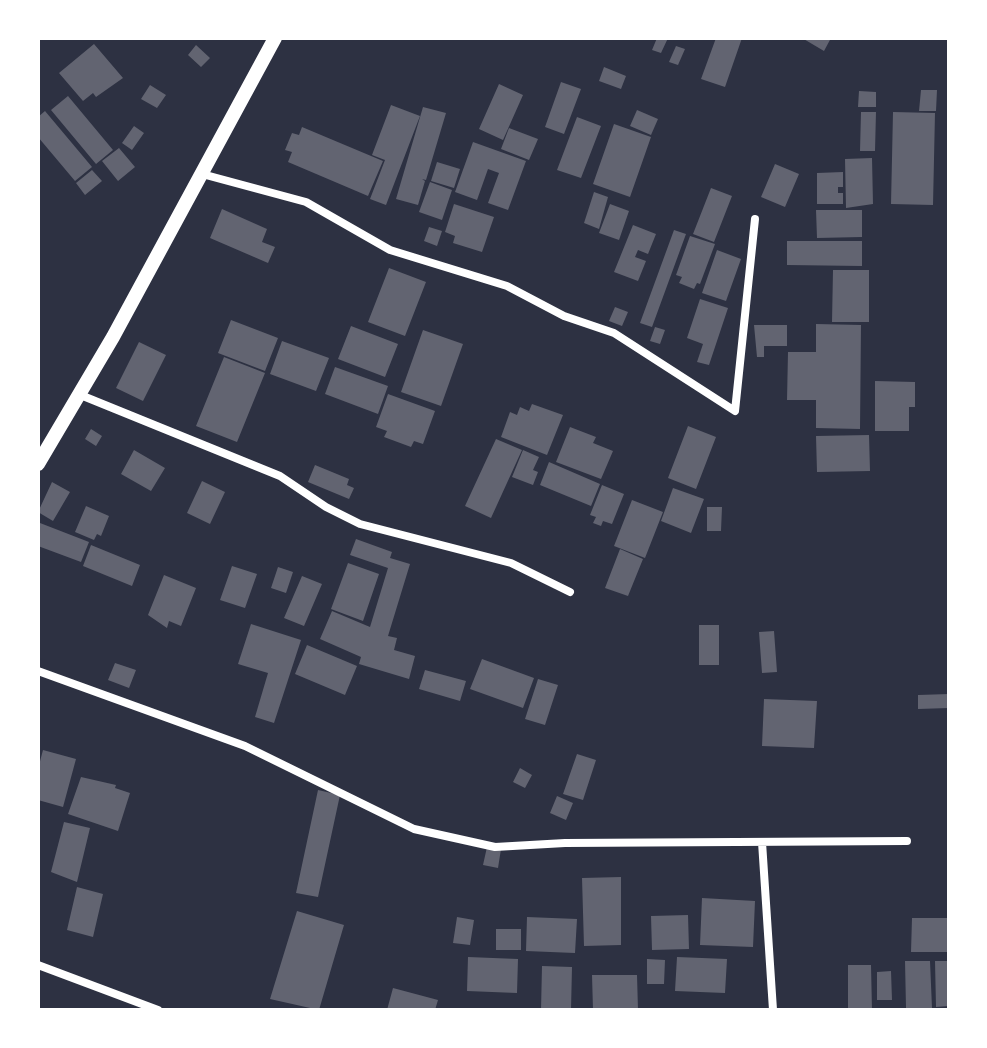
<!DOCTYPE html>
<html>
<head>
<meta charset="utf-8">
<style>
  body { margin:0 }
  #map { position:relative; width:987px; height:1048px; overflow:hidden; background:#2d3142; font-family:"Asap Condensed",sans-serif }
  canvas { display:block }
  .frame { position:absolute; inset:0; border:40px solid #fff; pointer-events:none }
</style>
</head>
<body>
<div id="map">
<canvas width="987" height="1048"></canvas>
<div class="frame"></div>
</div>
<script>
const g = document.querySelector('canvas').getContext('2d');
g.lineJoin = 'round';
function paint(path, color) { g.fillStyle = color; g.fill(path, 'evenodd'); }
function strokePath(path, color, width, dash) { g.strokeStyle = color; g.lineWidth = width; g.lineCap = dash ? 'butt' : 'round'; g.setLineDash(dash || []); g.stroke(path); }
paint(new Path2D(`
  M657,38H668L661,53L652,50Z
  M716,38H742L725,87L701,79Z
  M802,38H831L824,51Z
  M94,44L123,78L96,97L93,93L83,101L59,73Z
  M196,45L210,58L201,67L188,55Z
  M676,46L685,49L678,65L669,62Z
  M604,67L626,76L621,89L599,81Z
  M561,82L581,89L564,134L545,127Z
  M499,84L523,95L503,140L479,129Z
  M150,85L166,95L157,108L141,99Z
  M921,90H937L936,111H919Z
  M859,91L876,92V107H858Z
  M68,96L113,150L96,164L51,110Z
  M391,105L420,116L386,205L370,199L385,160L372,155Z
  M423,107L446,113L426,180L422,179L425,181L418,205L396,199Z
  M637,110L658,119L651,135L630,126Z
  M45,111L92,167L75,181L38,137V117Z
  M861,112H876L875,151H860Z
  M893,112L935,113L933,205L891,204Z
  M577,117L601,126L581,178L557,170Z
  M614,124L651,137L630,197L593,184Z
  M134,126L144,133L132,150L122,143Z
  M302,127L383,161L368,196L288,162L292,152L285,150L292,133L299,135Z
  M509,128L538,139L529,160L501,149Z
  M473,142L526,161L508,210L488,203L499,173L488,169L477,200L455,192Z
  M119,148L135,167L118,181L102,161Z
  M872,158L873,204L846,208L845,159Z
  M437,162L460,169L454,188L431,181Z
  M775,164L799,174L785,207L761,197Z
  M92,170L102,181L85,195L76,183Z
  M843,172V187H838V193H843V204H817V173Z
  M430,182L452,190L442,220L419,212Z
  M711,188L732,196L714,242L693,234Z
  M594,192L608,197L599,229L584,223Z
  M454,204L494,217L482,252L453,243L455,236L445,232Z
  M610,204L629,211L619,240L599,233Z
  M222,209L267,229L262,242L275,247L268,263L210,238Z
  M816,210H862V237L817,238Z
  M633,225L656,234L648,254L638,250L635,257L646,261L638,281L614,272Z
  M429,227L442,231L437,246L424,241Z
  M674,230L686,234L652,327L640,323Z
  M690,236L715,244L700,284L697,283L694,289L679,283L682,277L676,275Z
  M787,241H862V266L787,265Z
  M717,250L741,259L726,301L702,293Z
  M389,268L426,282L405,336L368,322Z
  M833,270H869V322H832Z
  M700,299L728,308L709,365L697,362L703,344L687,338Z
  M615,307L628,312L622,326L609,321Z
  M231,320L278,338L265,371L218,353Z
  M816,324L861,325L860,429L816,428V400H787L788,352H816Z
  M754,325H787V346H764V357H757Z
  M351,326L398,344L385,377L338,359Z
  M655,327L665,330L660,344L650,341Z
  M423,330L463,344L441,406L401,392Z
  M282,341L329,358L316,391L270,374Z
  M139,342L166,355L143,401L116,388Z
  M224,357L265,373L237,442L196,426Z
  M335,367L388,386L378,414L325,394Z
  M875,381L915,382V407H909V431H875Z
  M388,394L435,411L423,444L414,441L411,447L384,437L387,431L376,427Z
  M532,404L563,415L547,455L501,437L510,412L517,415L520,407L529,411Z
  M688,426L716,437L696,489L668,478Z
  M570,427L596,437L593,443L613,451L601,479L556,462Z
  M91,429L102,436L96,446L85,439Z
  M869,435L870,471L817,472L816,436Z
  M496,439L522,450L491,518L465,506Z
  M134,450L165,468L151,491L121,474Z
  M523,450L539,457L533,470L538,472L533,485L512,477Z
  M549,462L600,484L591,506L540,485Z
  M315,465L349,479L347,485L354,488L349,499L308,482Z
  M202,481L225,492L210,524L187,513Z
  M52,482L70,492L53,521L38,512Z
  M602,485L624,494L612,524L603,521L601,526L593,523L596,517L590,515Z
  M673,488L704,499L691,533L661,521Z
  M632,500L663,512L645,558L614,546Z
  M86,506L109,516L101,536L97,534L94,540L75,532Z
  M707,507H722L721,531H707Z
  M40,523L89,542L81,562L38,546Z
  M356,539L392,552L390,558L410,564L388,636L397,638L394,650L415,656L409,679L359,664L361,657L320,639L332,611L370,627L388,568L350,555Z
  M91,545L140,565L132,586L83,566Z
  M620,549L643,559L628,596L605,588Z
  M348,563L379,574L363,621L331,609Z
  M232,566L257,574L245,608L220,600Z
  M278,567L293,572L286,593L271,588Z
  M164,575L196,588L181,626L169,621L167,628L148,615Z
  M302,576L322,584L304,626L284,618Z
  M251,624L301,640L274,723L255,717L268,673L238,664Z
  M699,625H719V665H699Z
  M774,631L777,672L762,673L759,632Z
  M307,645L357,666L345,695L295,674Z
  M482,659L534,678L523,708L470,689Z
  M115,663L136,670L129,688L108,680Z
  M425,670L466,681L460,701L419,689Z
  M538,679L558,685L545,725L525,719Z
  M949,694V708L918,709V695Z
  M764,699L817,701L814,748L762,746Z
  M43,750L76,759L63,807L38,800V769Z
  M577,754L596,760L583,800L563,794Z
  M520,768L532,775L525,788L513,782Z
  M81,777L116,785L115,788L130,793L118,831L68,814Z
  M318,790L340,795L318,897L296,893Z
  M557,796L573,803L566,820L550,813Z
  M64,822L90,828L77,882L51,872Z
  M487,847L501,849L498,868L483,865Z
  M621,877V945L584,946L582,878Z
  M77,887L103,894L93,937L67,930Z
  M702,898L755,901L753,947L700,945Z
  M297,911L344,925L319,1010L270,999Z
  M688,915L689,949L652,950L651,916Z
  M457,917L474,920L470,945L453,943Z
  M527,917L577,919L575,953L526,951Z
  M912,918H949V952H911Z
  M496,929H521V950H496Z
  M468,957L518,959L517,993L467,991Z
  M677,957L727,959L725,993L675,991Z
  M647,959L665,960L664,984H647Z
  M905,961H930L932,1008H906Z
  M935,961H949V1006L936,1007Z
  M848,965H871L872,1010H848Z
  M542,966L572,967L571,1010H541Z
  M891,971L892,1000H877V972Z
  M592,975H637L638,1010H593Z
  M393,988L438,1000L435,1010H387Z`), '#626471');
strokePath(new Path2D(`
  M202,174L306,202L390,250L507,286L564,316L614,333L735,411L755,219
  M78,394L280,476L326,507L360,524L511,563L570,592
  M38,671L245,746L414,829L495,847L565,843L907,841
  M762,842L773,1010
  M38,965L158,1010`), '#fff', 8);
strokePath(new Path2D(`
  M38,464L113,337L275,38`), '#fff', 14);
</script>
</body>
</html>
